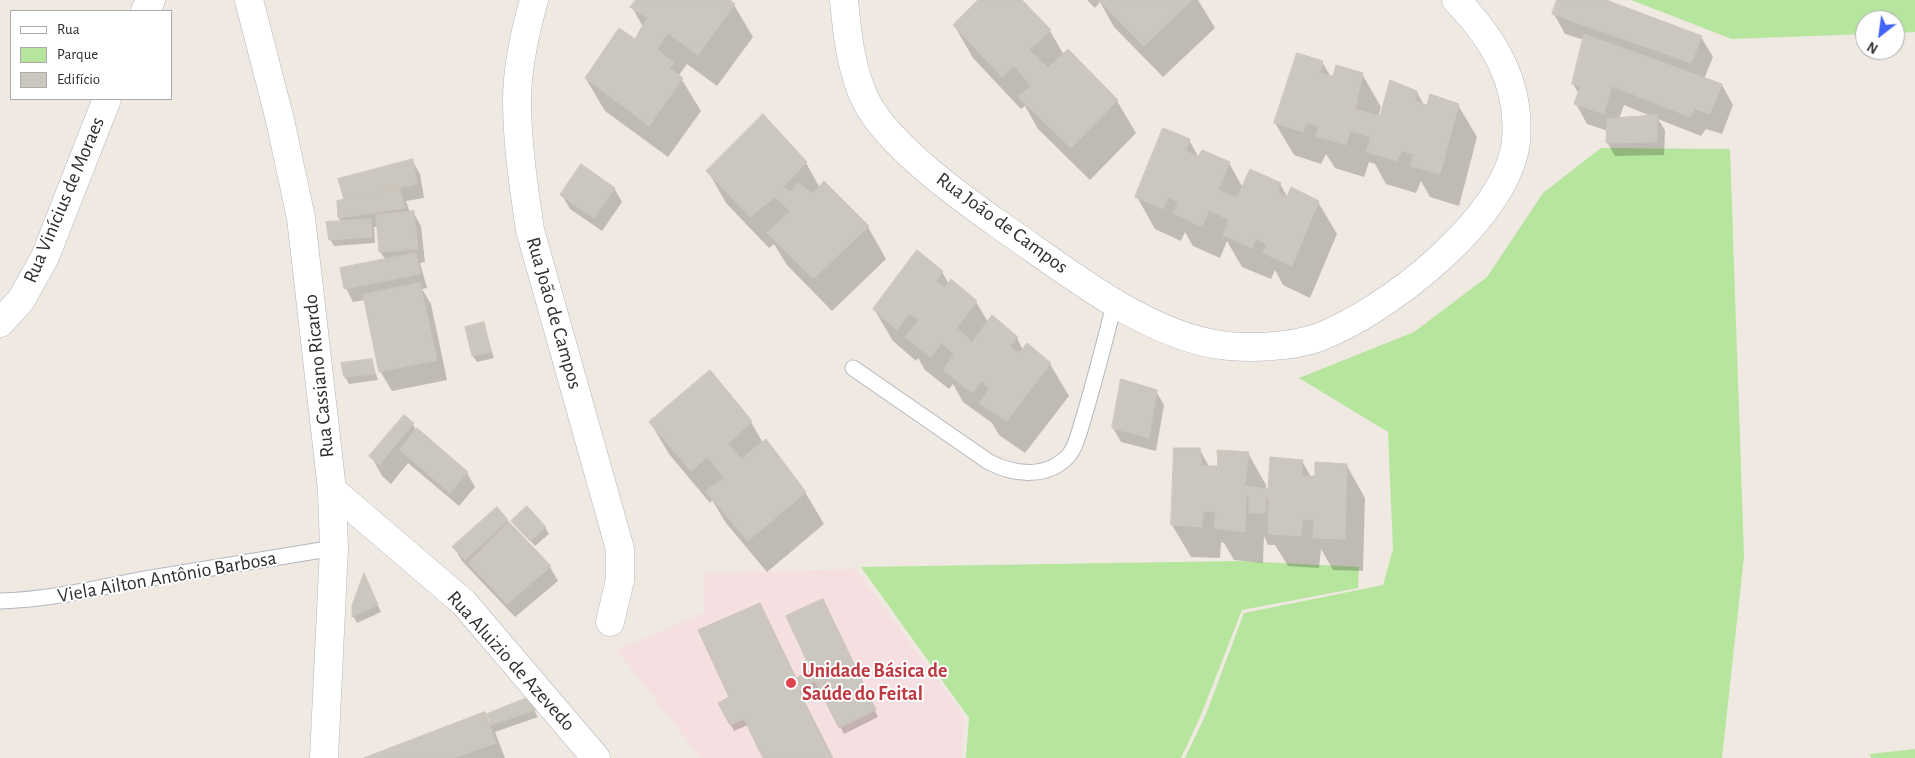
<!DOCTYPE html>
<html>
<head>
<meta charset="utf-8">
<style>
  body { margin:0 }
  #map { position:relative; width:1915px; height:758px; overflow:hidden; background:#efe9e1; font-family:"Alegreya Sans",sans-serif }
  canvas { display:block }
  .legend { position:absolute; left:10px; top:10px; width:162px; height:90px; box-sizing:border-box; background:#fff; border:1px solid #ababab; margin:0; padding:6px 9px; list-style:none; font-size:15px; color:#2e2e2e }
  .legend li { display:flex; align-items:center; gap:10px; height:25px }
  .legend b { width:25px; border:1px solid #ababab }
  .north { position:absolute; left:1855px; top:10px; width:50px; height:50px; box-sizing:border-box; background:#fff; border:1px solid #ababab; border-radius:50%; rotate:210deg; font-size:14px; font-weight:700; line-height:20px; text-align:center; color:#2e2e2e }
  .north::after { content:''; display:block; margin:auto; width:18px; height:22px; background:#4264fb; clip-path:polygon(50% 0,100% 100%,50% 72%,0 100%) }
</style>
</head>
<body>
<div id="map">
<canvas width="1915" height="758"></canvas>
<ul class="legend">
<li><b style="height:6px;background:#fff"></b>Rua</li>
<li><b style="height:14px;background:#b6e59e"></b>Parque</li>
<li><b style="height:14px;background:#cbc7bf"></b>Edifício</li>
</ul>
<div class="north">N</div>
</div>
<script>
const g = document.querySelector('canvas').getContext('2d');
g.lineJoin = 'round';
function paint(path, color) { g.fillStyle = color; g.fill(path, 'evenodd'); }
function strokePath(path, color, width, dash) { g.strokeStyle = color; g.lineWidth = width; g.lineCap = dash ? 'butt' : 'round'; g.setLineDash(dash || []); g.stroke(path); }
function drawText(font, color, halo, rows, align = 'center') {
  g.font = font + ' "Alegreya Sans",sans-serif'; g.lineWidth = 4; g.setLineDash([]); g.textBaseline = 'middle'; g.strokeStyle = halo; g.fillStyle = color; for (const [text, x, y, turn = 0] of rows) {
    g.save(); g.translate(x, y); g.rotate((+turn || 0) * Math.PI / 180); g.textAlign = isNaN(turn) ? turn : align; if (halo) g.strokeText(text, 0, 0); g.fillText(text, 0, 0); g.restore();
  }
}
paint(new Path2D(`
  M856,569L964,716L962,758H701L617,650L704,613L705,573Z`), '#f5dfe0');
paint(new Path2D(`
  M1631,0H1915V32L1895,33V20H1865V34L1732,39Z
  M1601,148L1730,149L1744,556L1722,758H1185L1206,714L1244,613L1383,585L1393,549L1388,432L1299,378L1414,332L1487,277L1543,193Z
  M1240,561L1359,567L1358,588L1242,610L1201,715L1181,758H966L969,718L861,567Z
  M1915,749V758H1871L1870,754Z`), '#b6e59e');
paint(new Path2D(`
  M637,0H728L734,5L753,37L717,86L687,64L679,75L701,111L668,157L605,111L586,79L635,41L643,27L632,7Z
  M979,0H1021L1050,31L1064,55L1068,51L1117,101L1136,133L1090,180L1038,129L1025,106L1021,109L973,58L954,25Z
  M1087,0H1198L1215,28L1163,77L1114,27L1100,2L1095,8Z
  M1559,0H1602L1701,37L1713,57L1704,79L1722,85L1733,105L1722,134L1706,129L1701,136L1658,119L1665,130L1664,155L1615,156L1607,142L1608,131L1587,124L1576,104L1579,94L1573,84L1584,40L1565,34L1554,14ZM1624,105L1653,117L1619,119Z
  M1322,62L1331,77L1362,74L1381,107L1378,117L1381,118L1417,92L1424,105H1458L1477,137L1459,206L1430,197L1421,181L1416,193L1386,184L1375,164L1369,162L1364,177L1335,168L1326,154L1321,164L1294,155L1275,123Z
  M1189,140L1199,158L1229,163L1243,188L1280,184L1288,198L1318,202L1337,234L1310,298L1283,285L1275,270L1271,279L1242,267L1227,241L1220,258L1193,246L1185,232L1181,241L1155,229L1137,197Z
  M412,160L420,174L424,198L406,201L410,213L413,212L421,226L425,262L420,263L427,288L422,289L431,304L447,380L392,391L380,371L365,300L353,302L346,288L386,260L380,252L378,227H374L375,243L334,246L330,239L342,223L339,218L346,200L339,180Z
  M806,163L820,188L868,227L886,259L832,311L787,265L774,244L769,248L726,203L708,171Z
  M614,188L622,202L602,231L570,209L562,195Z
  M942,272L949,284L976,302L988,322L1017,338L1023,350L1050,364L1069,396L1025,453L999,435L992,423L963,402L953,384L949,389L925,370L918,358L916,361L893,341L874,309Z
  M483,323L494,358L477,362L473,356Z
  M371,360L378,380L349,384L345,377Z
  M710,372L751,422L763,443L805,492L824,524L767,572L726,523L712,500L710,503L669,454L650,422Z
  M1156,391L1164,405L1156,451L1121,442L1113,428Z
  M413,424L416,431L467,473L475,487L459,506L408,463L391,484L382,476L371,456Z
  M1200,450L1210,468H1219L1248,453L1266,485V490H1270L1302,461L1311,477L1347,466L1365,498L1363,571L1333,570L1321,549L1319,568L1288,566L1275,545H1268L1264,536L1263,563L1234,560L1224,543L1221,542L1220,558L1191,557L1172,525Z
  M497,509L550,567L558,581L515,617L462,561L454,547Z
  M513,521L545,527L549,534L535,546Z
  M368,582L381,612L357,623L353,616Z
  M826,607L878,717L844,734L820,687L802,698L832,758H764L748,725L734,731L720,704L796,680L813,671Z
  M527,699L538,717L495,732L505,758H368L484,714L491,725Z`), '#0003');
const building = new Path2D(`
  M636,0H730L735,4L698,55L668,33L657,49L674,63L669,68L683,78L649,126L585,78L619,28L635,39L647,18L630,7Z
  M978,0H1022L1051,30L1029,50L1048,68L1068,49L1118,100L1071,148L1018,97L1031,86L1014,66L1002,77L953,25Z
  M1099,0H1192L1144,46Z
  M1557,0H1606L1702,36L1691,63L1552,14Z
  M1584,34L1722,84L1710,114L1695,109L1690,117L1612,86L1604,114L1574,104L1580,87L1572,84Z
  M1297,53L1323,61L1320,73L1333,76L1336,65L1363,73L1355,109L1380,116L1390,80L1417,91L1415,101L1427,105L1430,94L1459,104L1440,174L1410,166L1414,154L1402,151L1397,161L1366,152L1371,137L1350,131L1346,145L1316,136L1319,126L1307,122L1303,132L1274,123Z
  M763,114L807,162L783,187L790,192L798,183L813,194L824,181L869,226L813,279L767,233L790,211L775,197L750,217L706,171Z
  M1657,115V142L1606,143L1607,119Z
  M1163,128L1190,139L1186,151L1198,157L1202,150L1230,162L1218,190L1237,198L1250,169L1281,183L1278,193L1287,197L1291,187L1319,201L1292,266L1263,253L1267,244L1256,239L1252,248L1223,235L1229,220L1209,210L1202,227L1173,213L1178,202L1169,197L1163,209L1135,197Z
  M413,159L417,184L344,199L338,179Z
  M581,164L615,188L594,218L560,195Z
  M400,189L405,208L338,218L337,201Z
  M414,211L418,249L379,252L376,215Z
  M371,219L372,237L329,240L326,222Z
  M917,250L943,271L936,281L945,288L951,279L977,301L957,328L972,342L992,315L1018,337L1010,346L1019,354L1027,343L1051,363L1007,421L979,403L989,389L982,381L972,393L943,370L954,354L941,343L931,358L905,337L919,320L909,313L897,330L873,309Z
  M416,253L420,274L344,289L340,268Z
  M420,283L437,360L379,372L363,295Z
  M484,322L491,352L472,356L465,327Z
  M372,359L375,374L344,377L341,363Z
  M710,370L752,421L728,444L741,459L766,439L806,492L748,541L705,491L724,478L707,457L691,471L649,422Z
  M1121,379L1157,390L1149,438L1112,428Z
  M404,415L414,423L379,465L369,456Z
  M417,428L468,472L450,493L400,450Z
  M1174,448H1200L1201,466H1218L1217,450L1249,452L1245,486L1268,489L1270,457L1303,460L1301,476H1315V462L1347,464L1345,539L1313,538L1314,520L1303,519L1301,536L1268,534L1269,498L1266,497L1265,513H1249V497L1246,496L1245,532L1214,528L1216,512L1203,511L1202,527L1171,525Z
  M527,506L546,527L530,541L511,521Z
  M497,507L508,520L465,560L452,547Z
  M509,522L551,566L507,604L468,563Z
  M364,573L378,605L352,617V606Z
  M823,599L876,710L839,728L815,681L799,691L833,758H763L744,719L730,725L718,703L729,697L698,630L760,603L796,678L811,670L786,616Z
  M527,698L536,710L491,725L487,714Z
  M485,712L496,743L454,758H364Z`);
paint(building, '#cbc7bf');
strokePath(building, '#cbc5ba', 1);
const service = new Path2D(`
  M853,368L989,462C1014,475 1048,479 1069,455C1076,447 1079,433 1082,423C1094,384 1104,344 1114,305
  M0,601C48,600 92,589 139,580C204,569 269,559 334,548`);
const minor = new Path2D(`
  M249,0L280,120L301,218L332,490L334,548L324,758
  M534,0C525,32 517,68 517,101C517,143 524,189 530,230L620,549V580L610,622
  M844,0C847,33 851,71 866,101C888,145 960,197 1001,226C1064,269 1143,334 1220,345C1247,349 1291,347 1317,338C1385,313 1508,218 1516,141C1521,84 1494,39 1456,0
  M145,11L151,0
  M0,323L21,300L45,257L107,99
  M332,490L464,603L596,758`);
strokePath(service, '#b4b7c1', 17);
strokePath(minor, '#b4b7c1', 29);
strokePath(service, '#fff', 15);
strokePath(minor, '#fff', 28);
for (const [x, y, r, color] of [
  [791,683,6,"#e0444e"]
]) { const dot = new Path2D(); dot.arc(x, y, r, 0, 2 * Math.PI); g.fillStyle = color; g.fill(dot); strokePath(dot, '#fff', 2); }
drawText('20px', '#2e2e2e', '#fff', [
  ["Rua Vinícius de Moraes",64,200,-67],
  ["Rua João de Campos",1002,223,36],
  ["Rua João de Campos",554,313,74],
  ["Rua Cassiano Ricardo",319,376,-96],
  ["Viela Ailton Antônio Barbosa",167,577,-10],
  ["Rua Aluizio de Azevedo",511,661,48]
]);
drawText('bold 20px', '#be3a42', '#fff', [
  ["Unidade Básica de",802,671],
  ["Saúde do Feital",802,694]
], 'left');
</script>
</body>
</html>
